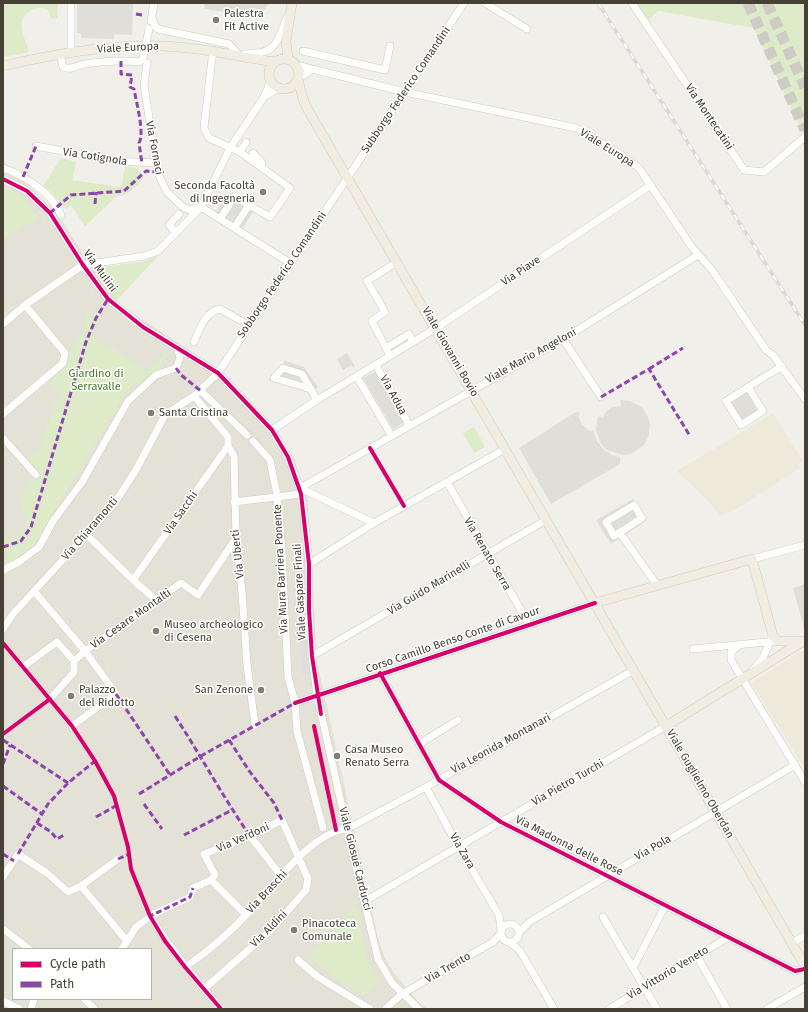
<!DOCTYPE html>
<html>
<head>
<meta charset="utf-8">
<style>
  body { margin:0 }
  #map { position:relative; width:808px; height:1012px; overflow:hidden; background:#f0efe9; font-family:"Fira Sans",sans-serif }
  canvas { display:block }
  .frame { position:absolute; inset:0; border:4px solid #464035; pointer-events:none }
  .legend { position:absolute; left:12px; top:948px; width:140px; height:52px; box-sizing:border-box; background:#fff; border:1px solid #b5b3ae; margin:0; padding:5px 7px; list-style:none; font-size:12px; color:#464035 }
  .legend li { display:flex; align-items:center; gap:8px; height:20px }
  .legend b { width:20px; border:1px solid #b5b3ae }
</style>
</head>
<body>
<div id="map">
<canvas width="808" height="1012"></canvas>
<div class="frame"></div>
<ul class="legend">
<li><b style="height:5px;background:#d6006c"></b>Cycle path</li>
<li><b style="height:5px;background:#8e44ad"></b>Path</li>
</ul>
</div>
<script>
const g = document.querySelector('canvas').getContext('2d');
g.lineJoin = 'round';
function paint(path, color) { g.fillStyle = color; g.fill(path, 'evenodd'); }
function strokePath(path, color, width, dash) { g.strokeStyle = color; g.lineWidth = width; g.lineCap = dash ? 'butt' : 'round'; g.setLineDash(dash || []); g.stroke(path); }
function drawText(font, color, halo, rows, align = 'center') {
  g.font = font + ' "Fira Sans",sans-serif'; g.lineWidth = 3; g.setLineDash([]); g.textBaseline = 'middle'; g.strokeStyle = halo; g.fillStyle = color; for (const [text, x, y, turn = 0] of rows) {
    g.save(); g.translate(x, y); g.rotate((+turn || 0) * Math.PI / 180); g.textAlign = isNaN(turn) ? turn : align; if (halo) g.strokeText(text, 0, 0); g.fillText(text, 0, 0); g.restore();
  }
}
paint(new Path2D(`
  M3,173L23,181L58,215L90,264L122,306L221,371L276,431L294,458L308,501L317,662L378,938L384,956L394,973L421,1005L428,1009H3ZM13,949H151V999H13Z`), '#e4e1d6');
paint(new Path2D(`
  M773,413L803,461L798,464L800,468L735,510L720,516L707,500L677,471Z
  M805,649V769L751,683Z`), '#eeeadb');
paint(new Path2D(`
  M3,3H58L57,18L51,19L48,10C43,7 35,7 30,11C13,22 26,38 29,52L3,57Z
  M635,3H805V132L803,133L754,28L658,11L648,21Z
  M61,158L76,162L72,180L119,187L122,184L125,167L138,168L141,176L145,177L131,191L125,195L117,196L85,226L71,205L66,209L50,191L43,186Z
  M3,187L20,194L39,218L3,238Z
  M159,255L116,301L95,275L100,267L142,262Z
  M97,312L101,316L93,333L95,340L106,348L108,345L146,371L152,365L154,366L165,351L171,355L160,364V368L133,386L124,396L32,548L18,561L9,564L3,542L19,536L27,523L19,500L31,481L39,473L28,459L39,449L54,405L62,397L50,382L67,366L70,352L84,331L86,313Z
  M474,427L485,447L474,453L463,433Z
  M356,903L365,955L379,983L364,996L339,981L309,957Z`), '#ddebc9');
paint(new Path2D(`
  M77,3H133L132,35L114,34V39L81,38V33H77Z
  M205,3H269L262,13L254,10L242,14L204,9Z
  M232,192L259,209L257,214L253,212L242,229L216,213L226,193L230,196Z
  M347,353L355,366L353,368L352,365L343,370L337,359Z
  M285,361L304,367L318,387L309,393L268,380Z
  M376,371L405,422L393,429L363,378Z
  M748,387L763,411L741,425L726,401Z
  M620,400L629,401L642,407L647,415L650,423L648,438L644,445L631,454L623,455L607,450L601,444L596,431L598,416L603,418L605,413L612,407L621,406Z
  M576,412H579L580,414L578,416L582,425L590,431H593L597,441L603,449L612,455L620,457V464L551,504L519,448Z
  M633,499L646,521L611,544L596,520Z
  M805,584V628H804L793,588Z
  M304,618L309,674H302L298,623Z`), '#dfded9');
strokePath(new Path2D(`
  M748,3L805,130
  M767,3L805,87`), '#ceccc5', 11, [11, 5.5]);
const minor = new Path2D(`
  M485,3L527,29
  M632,3L744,170L764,172L805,137
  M152,17L155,26L158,29L229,44L237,53
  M151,21L154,3
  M216,51L213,50L204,128L209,138L240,152L290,188L270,217L249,205
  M303,51L385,70L390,46
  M71,52V3
  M60,54L63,67C71,71 77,65 85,64C103,61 121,60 139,62L143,58
  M244,54C277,54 275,45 287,18
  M147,63L144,85L156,163L160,178L167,192L183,207L190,210L201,207L290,263
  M296,65L405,92L576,128L617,152L639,168L691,246L712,270L766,350L773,355L805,399
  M299,78L312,70
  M264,97L278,88
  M36,146L116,161L156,163
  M240,152L246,142
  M253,153L262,163
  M3,168C25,176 51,192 61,215
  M3,179L27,191L50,213L83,265L108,299L143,327L218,373L272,430L288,457L300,488L304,514L309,564V610L312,656L317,695L347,829L378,959L392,983L419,1009
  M220,219L235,196L249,205L234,228
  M176,233L169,225L179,214
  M3,324L25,305L83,265L144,256L158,251L201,207L230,148L264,97L271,81
  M563,339L601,397
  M194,342C199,331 205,311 220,309L249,325
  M386,348L409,334L413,342
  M390,356L372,321L385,312L367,281L394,264
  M376,365L409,425
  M357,377L391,435
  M748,387L763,411L741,425L726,401L782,366
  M311,389L274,378L283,368L302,374L317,400
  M201,391L247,435
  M194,396L228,437V446L234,456L236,538L242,592L247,665L255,725
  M3,414L63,363L65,353L25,305
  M272,430L317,400L436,328L651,185
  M3,438L36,475
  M253,441L270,460L277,495L282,552L288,676L295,703L297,731L323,828
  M447,482L529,624
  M300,488L563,339L698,255
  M300,488L374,523
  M234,502L301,494
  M634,505L642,518L614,536L606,522Z
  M620,533L657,585
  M87,535L133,580L157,601
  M752,559L805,545
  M309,564L374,523L505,449
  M3,570L19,562L39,547L53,521L82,482L128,401L156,375L176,368L180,358L178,350
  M133,580L228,446
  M34,591L85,651L116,694L72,726
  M3,629L13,614L114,504L136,470L165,415L194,396L218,373C299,249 382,127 464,3
  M739,645L731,652V660L805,782
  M693,649L778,641
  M312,656L546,520
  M23,667L57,642L74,661
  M752,671L763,658L772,637
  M380,673L439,780L501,822L795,971L805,969
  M50,699L74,672V661L85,651L181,583L198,595L236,538
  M295,703L595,603
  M419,744L458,720
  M426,787L458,846L499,915L501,930
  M250,836L282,877
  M3,877L18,854L47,873L68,892L81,886L118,859
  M211,880L246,915
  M81,886L127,941
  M365,901L666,726
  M150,916C171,950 195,979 221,1009
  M603,917L657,1009
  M501 933a9 9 0 1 1 18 0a9 9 0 1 1-18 0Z
  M3,929L29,949
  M519,933L529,922L536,918L795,765
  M510,942L520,951L554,1009
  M791,943L805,936
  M122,949L136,927L154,914L190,897L193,888L211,880L215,875L204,854L250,836L282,820L308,879L306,890L269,932L204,989
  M697,956L727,1009
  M298,960L318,977L370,1009
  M191,963C211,949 229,933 246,915C270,890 312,831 347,829L426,787L634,670
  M633,968L665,906
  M84,999L95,1009
  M3,1001L19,1009
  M31,1009L34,999
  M385,1009L402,994L493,942L501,933
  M609,1009L727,938
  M767,1009L805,987`);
const major = new Path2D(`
  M269 74a15 15 0 1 1 30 0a15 15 0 1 1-30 0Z
  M288,59L286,41L292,3
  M3,66C58,53 122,42 178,47C211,49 242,58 275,62
  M298,80L304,102L308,110L805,966
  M595,603L752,559L773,636L778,641H805
  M666,726L802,642`);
strokePath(minor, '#cdcbc5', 8);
strokePath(major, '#d2cbb6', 10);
strokePath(minor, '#fdfdfc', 7);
strokePath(major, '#f1ede3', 9);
const rail = new Path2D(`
  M598,3L805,325`);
strokePath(rail, '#d9d9d8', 3.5);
strokePath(rail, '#fff', 2, [6]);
const minorBridge = new Path2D(`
  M143,58L149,29`);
strokePath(minorBridge, '#cdcbc5', 8, []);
strokePath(minorBridge, '#fdfdfc', 7);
strokePath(new Path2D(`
  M136,14L142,15
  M121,61V74L132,75L130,87L134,89C136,101 145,134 139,143L142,164
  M23,177L36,146
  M95,204L96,192
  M50,213L71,195L124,191L146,171L159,172
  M176,368L181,375L201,391
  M649,369L683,348
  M601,397L649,369L690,436
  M3,547L21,541L31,527L86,342L96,318L108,299
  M116,694L170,775
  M175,716C201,756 223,797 250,836
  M3,740L68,783
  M229,740L250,772L274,803L282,820
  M3,764L10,745
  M3,786L42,814
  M139,794L201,756L295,703
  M144,804L162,829
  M96,817L119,804
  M37,823L51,832L57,839L64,835
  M184,835L232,810
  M3,854L14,861
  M18,854L48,804L68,783L95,761
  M118,859L129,854
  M149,914L150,916L190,897L193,888`), '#8e44ad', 3, [6, 3]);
strokePath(new Path2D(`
  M3,179L27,191L50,213L83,265L108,299L143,327L218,373L272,430L288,457L301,494L309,564V610L312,656L321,714
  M370,448L404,506
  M3,643L72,726L95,761L114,796L128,847L131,869L150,916L165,941L185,967L221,1009
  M380,673L439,780L501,822L795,971L805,969
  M295,703L595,603
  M314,726L336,830
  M3,734L50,699`), '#d6006c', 4);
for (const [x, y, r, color] of [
  [216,20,4,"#827d74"],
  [263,192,4,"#827d74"],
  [151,413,4,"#827d74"],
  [156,631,4,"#827d74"],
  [261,690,4,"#827d74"],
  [71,696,4,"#827d74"],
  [337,756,4,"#827d74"],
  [294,930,4,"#827d74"]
]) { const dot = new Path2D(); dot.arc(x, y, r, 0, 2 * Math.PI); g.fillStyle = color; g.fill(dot); strokePath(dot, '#fff', 1.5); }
drawText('11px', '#464035', '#fff', [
  ["Palestra",224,14],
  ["Fit Active",224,27],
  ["Seconda Facoltà",255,186,"right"],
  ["di Ingegneria",255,199,"right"],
  ["Santa Cristina",159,413],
  ["Museo archeologico",164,625],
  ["di Cesena",164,638],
  ["Palazzo",79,690],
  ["del Ridotto",79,703],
  ["San Zenone",253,690,"right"],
  ["Casa Museo",345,750],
  ["Renato Serra",345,763],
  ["Pinacoteca",302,924],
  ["Comunale",302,937]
], 'left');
drawText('11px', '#464035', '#fff', [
  ["Viale Europa",128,48,-3],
  ["Subborgo Federico Comandini",406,90,-56],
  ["Via Montecatini",709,117,56],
  ["Via Fornaci",154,148,79],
  ["Viale Europa",607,148,32],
  ["Via Cotignola",95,157,9],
  ["Via Mulini",100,271,54],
  ["Via Piave",521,271,-34],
  ["Sobborgo Federico Comandini",282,275,-56],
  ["Viale Giovanni Bovio",450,352,60],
  ["Viale Mario Angeloni",531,356,-29],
  ["Via Adua",393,395,61],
  ["Via Sacchi",181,513,-55],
  ["Via Chiaramonti",90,529,-49],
  ["Via Uberti",238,554,-96],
  ["Via Renato Serra",487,554,60],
  ["Via Mura Barriera Ponente",281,569,-93],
  ["Via Guido Marinelli",429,588,-31],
  ["Viale Gaspare Finali",300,592,-93],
  ["Via Cesare Montalti",131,619,-35],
  ["Corso Camillo Benso Conte di Cavour",453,640,-19],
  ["Via Leonida Montanari",501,744,-29],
  ["Via Pietro Turchi",568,783,-30],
  ["Viale Guglielmo Oberdan",700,784,60],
  ["Via Verdoni",243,838,-24],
  ["Via Madonna delle Rose",569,846,27],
  ["Via Pola",653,848,-30],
  ["Via Zara",462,851,60],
  ["Viale Giosuè Carducci",355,859,76],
  ["Via Braschi",267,892,-47],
  ["Via Aldini",269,929,-45],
  ["Via Trento",448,968,-30],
  ["Via Vittorio Veneto",668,973,-31]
]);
drawText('11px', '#457928', '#fff', [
  ["Giardino di",96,374],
  ["Serravalle",96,387]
]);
</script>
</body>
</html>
